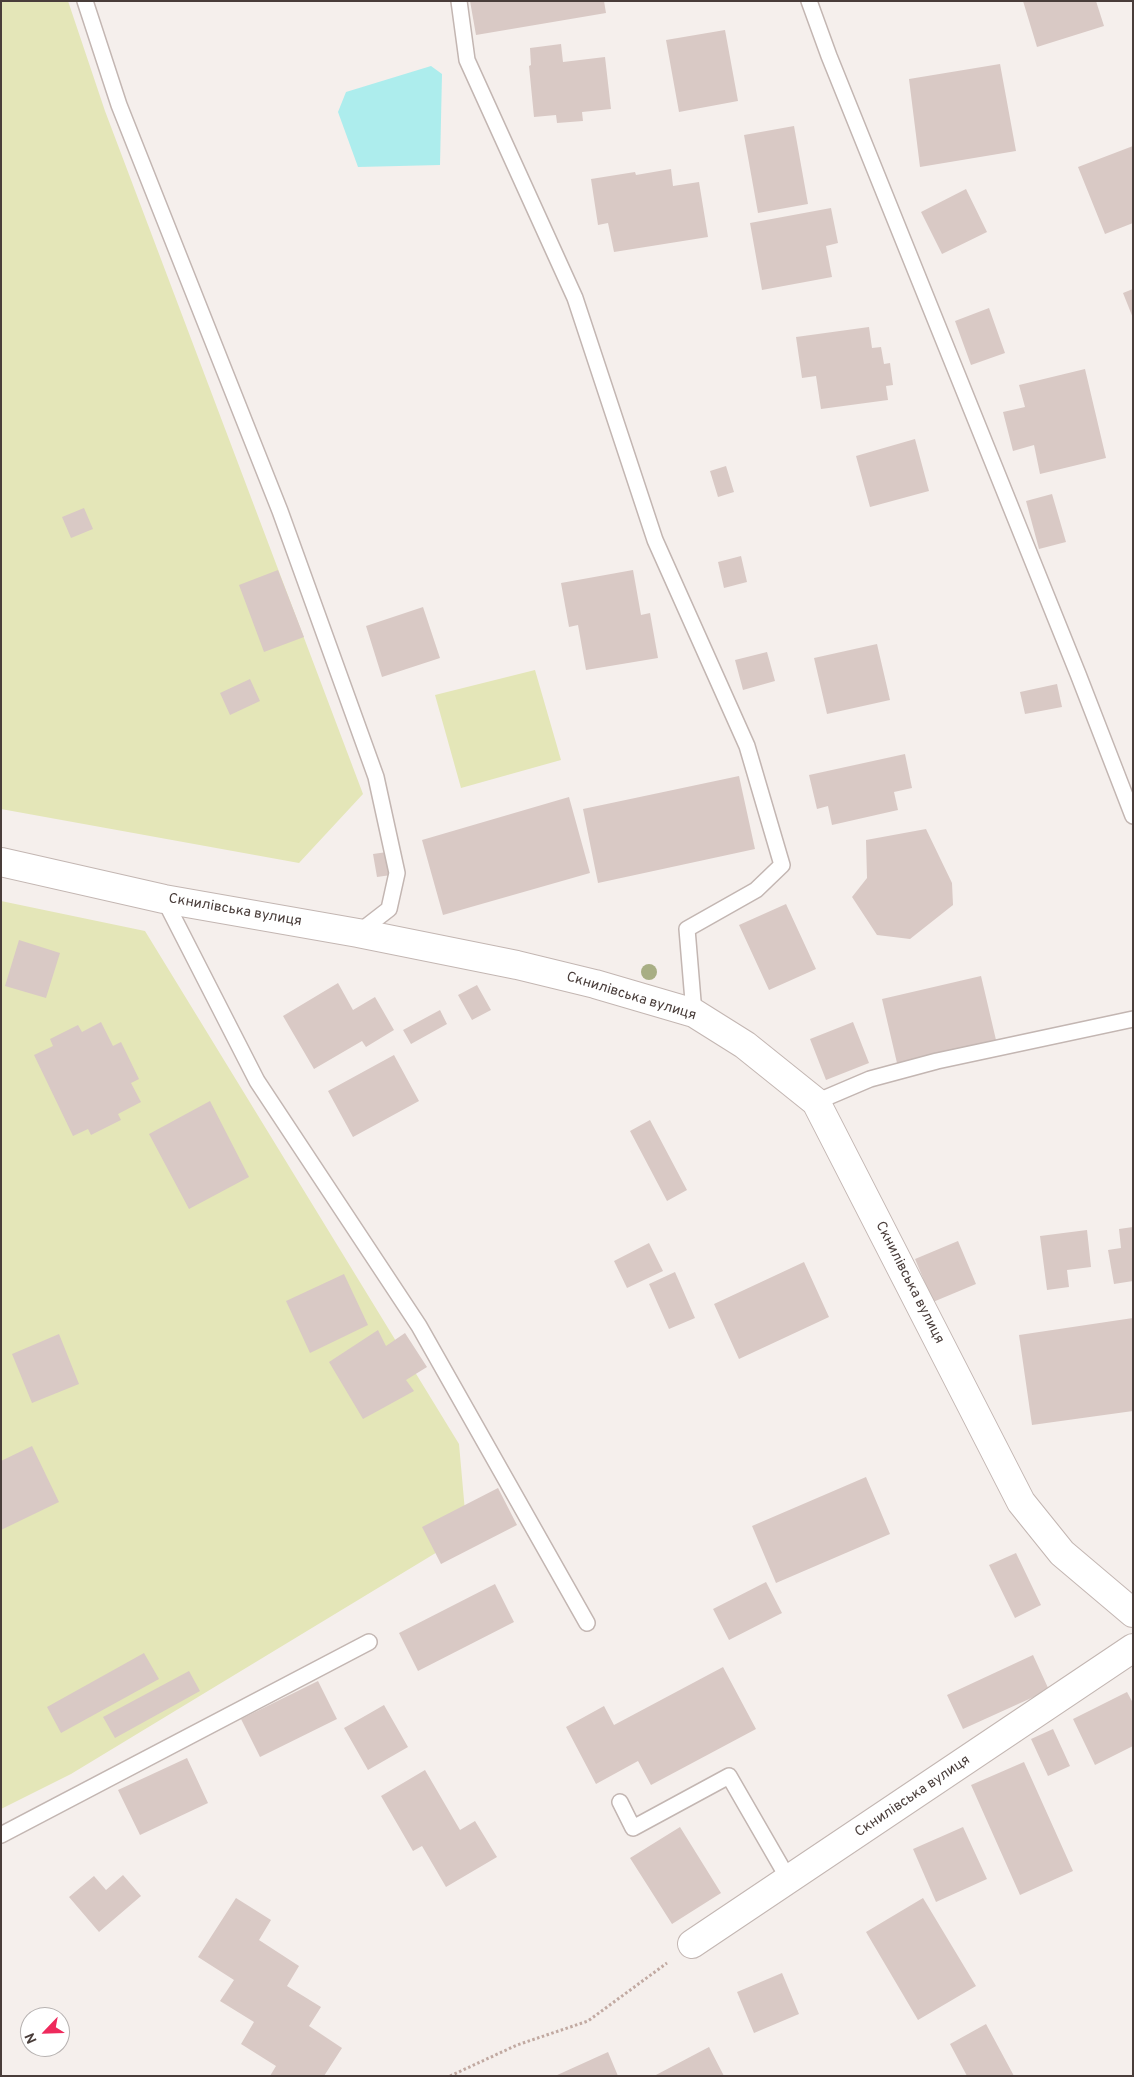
<!DOCTYPE html>
<html>
<head>
<meta charset="utf-8">
<style>
  body { margin:0 }
  #map { position:relative; width:1134px; height:2077px; overflow:hidden; background:#f5efec; font-family:Overpass,sans-serif }
  canvas { display:block }
  .frame { position:absolute; inset:0; border:2px solid #493d3a; pointer-events:none }
  .north { position:absolute; left:20px; top:2007px; width:50px; height:50px; box-sizing:border-box; background:#fff; border:1px solid #b6b1b0; border-radius:50%; rotate:246deg; font-size:14px; font-weight:700; line-height:20px; text-align:center; color:#493d3a }
  .north::after { content:''; display:block; margin:auto; width:18px; height:22px; background:#ee2a5c; clip-path:polygon(50% 0,100% 100%,50% 72%,0 100%) }
</style>
</head>
<body>
<div id="map">
<canvas width="1134" height="2077"></canvas>
<div class="frame"></div>
<div class="north">N</div>
</div>
<script>
const g = document.querySelector('canvas').getContext('2d');
g.lineJoin = 'round';
function paint(path, color) { g.fillStyle = color; g.fill(path, 'evenodd'); }
function strokePath(path, color, width, dash) { g.strokeStyle = color; g.lineWidth = width; g.lineCap = dash ? 'butt' : 'round'; g.setLineDash(dash || []); g.stroke(path); }
function drawText(font, color, halo, rows, align = 'center') {
  g.font = font + ' Overpass,sans-serif'; g.lineWidth = 4; g.setLineDash([]); g.textBaseline = 'middle'; g.strokeStyle = halo; g.fillStyle = color; for (const [text, x, y, turn = 0] of rows) {
    g.save(); g.translate(x, y); g.rotate((+turn || 0) * Math.PI / 180); g.textAlign = isNaN(turn) ? turn : align; if (halo) g.strokeText(text, 0, 0); g.fillText(text, 0, 0); g.restore();
  }
}
paint(new Path2D(`
  M1,1H68L105,111L363,794L299,863L1,809Z
  M535,670L561,760L461,788L435,695Z
  M1,901L145,931L459,1444L467,1534L71,1774L1,1809Z`), '#e4e6b8');
paint(new Path2D(`
  M431,66L442,74L440,165L358,167L338,112L346,92Z`), '#adeded');
paint(new Path2D(`
  M470,1H604L606,13L476,35Z
  M1023,1H1096L1104,26L1037,47Z
  M725,30L738,101L679,112L666,40Z
  M561,44L563,62L605,57L611,109L582,112L583,121L557,123L556,115L534,117L529,66L531,65L530,48Z
  M1000,64L1016,151L920,167L909,79Z
  M794,126L808,204L758,213L744,135Z
  M1133,146V223L1105,234L1078,167Z
  M671,169L673,186L699,182L708,237L614,252L608,223L598,225L591,179L635,172L636,175Z
  M966,189L987,232L942,254L921,212Z
  M831,208L838,243L826,246L832,277L762,290L750,223Z
  M1133,289V318L1123,293Z
  M989,308L1005,353L971,365L955,321Z
  M869,327L872,348L881,347L884,364L890,363L893,385L886,386L888,400L821,409L816,376L802,378L796,337Z
  M1085,369L1106,458L1040,474L1034,445L1013,451L1003,412L1025,407L1019,385Z
  M915,439L929,491L870,507L856,456Z
  M726,466L734,492L718,497L710,471Z
  M1052,494L1066,542L1039,549L1026,501Z
  M84,508L93,529L71,538L62,517Z
  M741,556L747,582L724,588L718,562Z
  M278,570L304,637L264,652L239,585Z
  M633,570L641,615L650,613L658,658L586,670L578,625L569,627L561,583Z
  M423,607L440,658L382,677L366,626Z
  M877,644L890,700L827,714L814,658Z
  M767,652L775,681L743,690L735,660Z
  M250,679L260,701L230,715L220,693Z
  M1057,684L1062,707L1025,714L1020,692Z
  M905,754L912,788L894,792L898,810L832,825L828,806L817,809L809,775Z
  M739,776L755,849L598,883L583,809Z
  M569,797L590,873L443,915L422,840Z
  M926,829L952,883L953,905L910,939L877,935L852,897L867,878L866,840Z
  M387,852L391,875L377,877L373,854Z
  M786,904L816,969L769,990L739,925Z
  M19,940L60,953L46,998L5,986Z
  M981,976L996,1040L897,1063L882,999Z
  M338,983L353,1010L375,997L394,1030L366,1047L362,1041L314,1069L283,1016Z
  M477,985L491,1010L472,1020L458,995Z
  M440,1010L447,1024L411,1044L403,1030Z
  M101,1022L113,1046L121,1042L139,1079L131,1083L141,1102L118,1114L121,1120L91,1135L88,1129L73,1136L34,1055L53,1046L50,1039L78,1025L82,1032Z
  M853,1022L869,1063L826,1080L810,1039Z
  M394,1055L419,1101L353,1137L328,1091Z
  M210,1101L249,1177L189,1209L149,1134Z
  M650,1120L687,1190L667,1201L630,1131Z
  M1133,1227V1281L1114,1284L1108,1250L1121,1248L1119,1229Z
  M1087,1230L1091,1267L1067,1270L1069,1287L1047,1290L1040,1236Z
  M958,1241L976,1284L933,1302L915,1259Z
  M649,1243L663,1271L627,1288L614,1261Z
  M804,1262L829,1317L739,1359L714,1304Z
  M675,1272L695,1318L669,1329L649,1284Z
  M344,1274L368,1325L310,1353L286,1301Z
  M1133,1318V1411L1032,1425L1019,1335Z
  M378,1330L386,1346L405,1333L427,1367L406,1380L414,1391L363,1419L329,1362Z
  M59,1334L79,1384L32,1403L12,1354Z
  M32,1446L59,1502L1,1530V1461Z
  M866,1477L890,1534L776,1583L752,1526Z
  M498,1488L517,1525L441,1564L422,1527Z
  M1016,1553L1041,1605L1015,1618L989,1565Z
  M766,1582L782,1613L729,1640L713,1609Z
  M495,1584L514,1622L418,1671L399,1633Z
  M144,1653L159,1679L61,1733L47,1707Z
  M1033,1655L1049,1690L963,1729L947,1695Z
  M723,1667L756,1729L651,1785L638,1761L596,1784L566,1727L604,1706L614,1725Z
  M189,1671L200,1691L115,1738L103,1717Z
  M318,1681L337,1719L260,1757L241,1719Z
  M1127,1692L1133,1703V1746L1095,1765L1073,1719Z
  M384,1705L408,1747L368,1770L344,1728Z
  M1053,1729L1070,1766L1048,1776L1031,1739Z
  M187,1758L208,1803L140,1835L118,1790Z
  M1024,1762L1073,1871L1020,1895L971,1785Z
  M425,1770L460,1830L475,1821L497,1857L446,1887L422,1846L413,1851L381,1796Z
  M680,1827L721,1893L672,1924L630,1858Z
  M963,1827L987,1879L936,1902L913,1849Z
  M123,1875L141,1896L99,1932L69,1897L94,1876L106,1890Z
  M236,1898L271,1920L259,1940L299,1966L287,1986L321,2007L309,2026L342,2048L324,2076H270L276,2066L241,2044L254,2022L220,2001L234,1980L198,1957Z
  M923,1898L976,1986L918,2020L866,1932Z
  M782,1973L799,2014L754,2033L737,1992Z
  M986,2024L1014,2076H967L950,2044Z
  M709,2047L724,2076H654Z
  M608,2052L618,2076H555Z`), '#d9c9c5');
const service = new Path2D(`
  M85,1L119,105L280,511L376,777L397,873L389,909L358,933
  M459,1L467,60L575,298L655,540L747,746L782,865L756,890L687,929L694,1013
  M809,1L829,56L1078,674L1133,816
  M164,899L257,1081L419,1326L587,1623
  M816,1102L870,1079L937,1061L1133,1019
  M620,1802L633,1828L729,1776L789,1880
  M1,1835L369,1642`);
const minor = new Path2D(`
  M1,862L164,899L358,933L517,965L595,984L694,1013L745,1045L816,1102L1021,1502L1062,1553L1133,1613
  M692,1944L1133,1648`);
strokePath(service, '#c3b6b2', 18);
strokePath(minor, '#c3b6b2', 30);
strokePath(new Path2D(`
  M450,2076L517,2045L588,2021L667,1963`), '#c1a9a1', 3, [2.5, 2.5]);
strokePath(service, '#fff', 15);
strokePath(minor, '#fff', 28);
g.fillStyle = '#a8ae84';
for (const [x, y] of [
  [649,972]
]) { g.beginPath(); g.arc(x, y, 8, 0, 2 * Math.PI); g.fill(); }
drawText('14px', '#493d3a', '#fff', [
  ["Скнилівська вулиця",235,911,10],
  ["Скнилівська вулиця",631,997,17],
  ["Скнилівська вулиця",909,1283,63],
  ["Скнилівська вулиця",913,1797,-34]
]);
</script>
</body>
</html>
